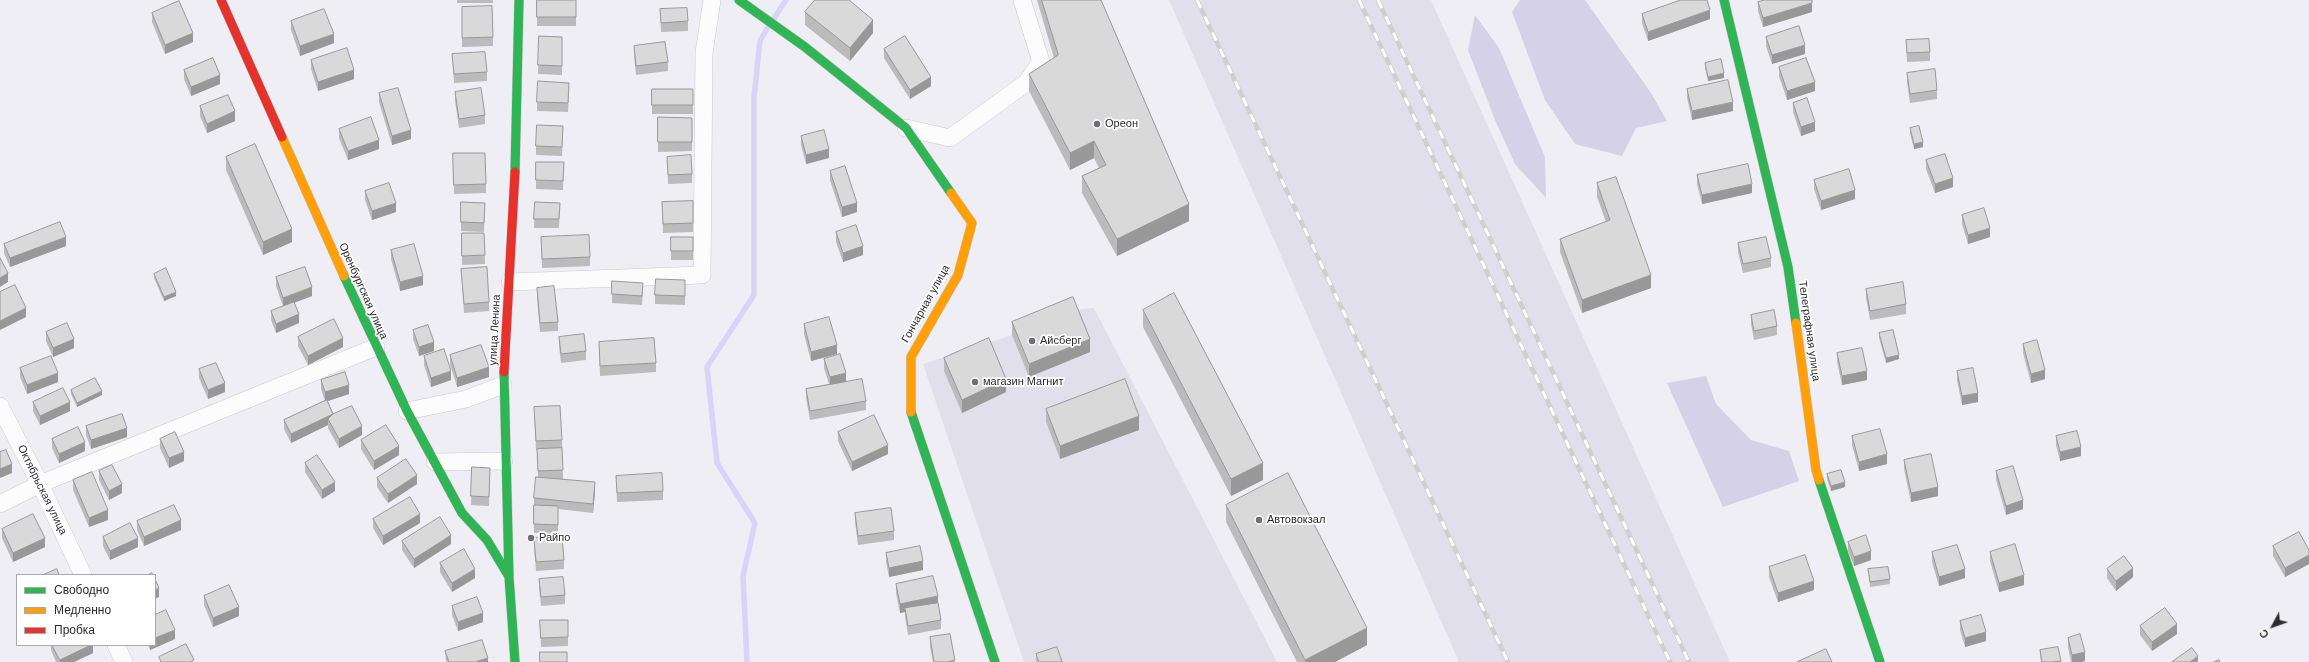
<!DOCTYPE html>
<html>
<head>
<meta charset="utf-8">
<style>
  body { margin:0 }
  #map { position:relative; width:2309px; height:662px; overflow:hidden; background:#efeef4; font-family:Arial,sans-serif }
  canvas { display:block }
  .legend { position:absolute; left:16px; top:574px; width:140px; height:72px; box-sizing:border-box; background:#fff; border:1px solid #aaaaab; margin:0; padding:5px 7px; list-style:none; font-size:12px; color:#2b2b2e }
  .legend li { display:flex; align-items:center; gap:8px; height:20px }
  .legend b { width:20px; border:1px solid #aaaaab }
  .north { position:absolute; left:2253px; top:606px; width:40px; height:40px; -webkit-text-stroke:3px #fff; paint-order:stroke; rotate:229deg; font-size:11px; font-weight:700; line-height:16px; text-align:center; color:#2b2b2e }
  .north::after { content:''; display:block; margin:auto; width:14px; height:18px; background:#2b2b2e; clip-path:polygon(50% 0,100% 100%,50% 72%,0 100%) }
</style>
</head>
<body>
<div id="map">
<canvas width="2309" height="662"></canvas>
<ul class="legend">
<li><b style="height:5px;background:#30b455"></b>Свободно</li>
<li><b style="height:5px;background:#ff9f0a"></b>Медленно</li>
<li><b style="height:5px;background:#e5322d"></b>Пробка</li>
</ul>
<div class="north">С</div>
</div>
<script>
const g = document.querySelector('canvas').getContext('2d');
g.lineJoin = 'round';
function paint(path, color) { g.fillStyle = color; g.fill(path, 'evenodd'); }
function strokePath(path, color, width, dash) { g.strokeStyle = color; g.lineWidth = width; g.lineCap = dash ? 'butt' : 'round'; g.setLineDash(dash || []); g.stroke(path); }
function drawText(font, color, halo, rows, align = 'center') {
  g.font = font + ' Arial,sans-serif'; g.lineWidth = 3.5; g.setLineDash([]); g.textBaseline = 'middle'; g.strokeStyle = halo; g.fillStyle = color; for (const [text, x, y, turn = 0] of rows) {
    g.save(); g.translate(x, y); g.rotate((+turn || 0) * Math.PI / 180); g.textAlign = isNaN(turn) ? turn : align; if (halo) g.strokeText(text, 0, 0); g.fillText(text, 0, 0); g.restore();
  }
}
paint(new Path2D(`
  M1169,0H1431L1730,662H1459Z
  M1094,308L1277,662H1024L923,364L1012,335L1073,310Z`), '#e0dfeb');
paint(new Path2D(`
  M1520,0H1585L1651,93L1667,121L1636,128L1622,156L1575,144L1545,100L1512,12Z
  M1475,15L1499,48L1545,157L1546,198L1515,164L1495,120L1468,50Z
  M1706,376L1716,404L1751,440L1789,451L1799,481L1723,507L1667,383Z`), '#d5d1e7');
strokePath(new Path2D(`
  M773,20L786,0
  M747,662L743,576L755,523L717,463L707,367L754,295V97L760,41L768,27`), '#d9d3fa', 5.5);
const street = new Path2D(`
  M906,128L950,138L1026,83L1041,62L1022,0
  M510,282L702,275L704,53L712,0
  M0,406L40,484L83,575
  M407,411L466,399L503,385
  M435,462L504,461
  M0,504L40,484L376,347
  M116,645L124,662`);
const fast = new Path2D(`
  M739,0L805,47L906,128L951,193
  M1724,0L1788,267L1796,323
  M515,172L519,0
  M344,276L407,411L462,513L487,540L508,575
  M504,372L509,577L515,662
  M911,412L995,662
  M1819,480L1880,662`);
const slow = new Path2D(`
  M282,137L344,276
  M1796,323L1816,470L1819,480
  M911,412V357L958,275L972,223L951,193`);
const jam = new Path2D(`
  M221,0L282,137
  M504,372L515,172`);
strokePath(street, '#c9c9cd', 18);
strokePath(fast, '#c9c9cd', 10);
strokePath(slow, '#c9c9cd', 10);
strokePath(jam, '#c9c9cd', 10);
strokePath(street, '#fdfcfd', 17);
strokePath(fast, '#30b455', 9);
strokePath(slow, '#ff9f0a', 9);
strokePath(jam, '#e5322d', 9);
const rail = new Path2D(`
  M1197,0L1508,662
  M1359,0L1670,662
  M1378,0L1689,662`);
strokePath(rail, '#d0cfd0', 4.5);
strokePath(rail, '#fff', 3, [9]);
paint(new Path2D(`
  M457,0H493V3H457Z
  M537,0H576V26H537Z
  M1037,0H1101L1189,221L1117,256L1082,193V176L1099,168L1094,158L1070,170L1029,91V74L1054,58Z
  M1758,2L1812,12L1763,27L1758,11Z
  M462,7L493,37V46L462,47Z
  M660,9L688,21V31L661,32Z
  M805,12L873,33L850,61L805,25Z
  M152,13L193,42L165,54L152,22Z
  M1642,14L1710,19L1648,41L1642,23Z
  M291,21L334,43L300,56L291,30Z
  M539,36L562,37V75L538,74Z
  M1766,37L1805,54L1772,64L1766,46Z
  M1906,40L1930,52V61L1907,62Z
  M634,46L668,62V71L636,75L634,55Z
  M884,49L931,86L910,99L884,58Z
  M452,54L487,72V81L454,83Z
  M311,60L354,79L318,91L311,69Z
  M1705,63L1724,78L1708,81L1705,68Z
  M1779,67L1815,91L1787,100L1779,76Z
  M184,70L220,84L191,96L184,79Z
  M1907,73L1937,90V99L1910,103L1907,82Z
  M652,89H693V114H652Z
  M1687,89L1733,111L1692,120L1687,98Z
  M455,92L485,115V124L459,128L455,101Z
  M569,92L568,112L537,111V102Z
  M379,93L411,139L392,145L379,102Z
  M1793,103L1815,131L1801,136L1793,112Z
  M200,106L235,121L207,133L200,116Z
  M658,117L692,118V151L658,152Z
  M563,126L562,156L536,155V146Z
  M1910,128L1923,147L1914,149L1910,133Z
  M339,129L379,149L348,160L339,138Z
  M801,136L829,158L806,164L801,145Z
  M453,153L486,184V193L454,194Z
  M226,157L292,242L263,255L226,170Z
  M667,157L692,174V183L668,184Z
  M1926,160L1953,187L1935,193L1926,169Z
  M536,162H564L563,190L536,189Z
  M830,171L857,212L842,217L830,180Z
  M1697,175L1752,193L1702,204L1697,184Z
  M1814,180L1855,199L1821,210L1814,189Z
  M1597,183L1651,288L1582,313L1560,252V239L1606,222L1597,197Z
  M365,191L396,212L372,220L365,200Z
  M693,201V232L663,233L662,202Z
  M461,202L485,203L484,232L461,231Z
  M535,202L560,203L559,228H534Z
  M1962,215L1990,237L1968,244L1962,224Z
  M836,232L863,255L843,262L836,242Z
  M462,233H484L485,264L462,265Z
  M541,237L590,257V266L542,268Z
  M671,237H693V260H671Z
  M1738,243L1771,258V267L1743,273L1738,252Z
  M4,244L66,246L10,267L4,253Z
  M391,250L423,285L400,291L391,259Z
  M461,269L489,302V311L464,313Z
  M154,274L176,296L164,301L154,278Z
  M276,277L312,296L294,303L299,323L276,333L271,320V311L283,306L276,286Z
  M537,288L558,322V331L540,332L537,297Z
  M685,289V305L655,304V295Z
  M1866,289L1906,304V314L1870,320L1866,298Z
  M643,292L642,305L612,303V294Z
  M1143,310L1263,480L1231,496L1143,327Z
  M1751,315L1777,326V335L1754,340L1751,324Z
  M1012,322L1090,352L1029,377L1012,335Z
  M804,324L837,354L811,361L804,334Z
  M413,330L434,351L419,356L413,339Z
  M46,332L74,348L53,357L46,341Z
  M1879,333L1899,359L1886,363L1879,338Z
  M298,337L343,347L308,365L298,346Z
  M559,337L586,351V360L561,363L559,346Z
  M599,342L656,363V372L600,376Z
  M2023,344L2045,379L2031,383L2023,353Z
  M1837,353L1867,380L1842,385L1837,362Z
  M450,355L489,377L457,387L450,364Z
  M424,356L451,380L431,387L424,365Z
  M944,358L1006,392L962,413L944,371Z
  M824,359L866,401V410L810,420L806,398V389L829,384L824,368Z
  M20,368L58,382L27,394L20,377Z
  M199,369L225,392L208,399L199,378Z
  M1957,371L1978,402L1962,405L1957,380Z
  M321,380L349,394L327,401L333,414L362,435L339,448L328,428V425L291,443L284,429V420L325,401L321,389Z
  M71,390L102,395L77,407L71,394Z
  M33,402L70,411L40,425L33,411Z
  M534,407L562,440L563,479L595,491L593,513L558,509V534L534,533V498L538,477L537,450H536Z
  M1046,409L1139,430L1060,459L1046,422Z
  M86,426L127,437L91,449L86,435Z
  M838,432L888,454L852,471L838,441Z
  M1852,436L1887,464L1859,471L1852,445Z
  M2056,436L2081,456L2060,461L2056,445Z
  M52,439L85,451L59,463L52,448Z
  M160,439L184,461L169,468L160,448Z
  M361,440L399,455L374,470L361,449Z
  M1904,460L1938,496L1911,502L1904,469Z
  M305,463L335,491L322,499L305,472Z
  M472,467L490,468L489,506L471,505Z
  M99,471L122,493L109,500L99,480Z
  M1996,471L2023,509L2006,515L1996,480Z
  M1827,474L1845,487L1831,491L1827,479Z
  M616,476L663,491V500L617,502Z
  M377,478L417,484L388,503L377,487Z
  M73,480L108,520L89,527L73,490Z
  M1226,505L1367,645L1335,662H1297L1226,522Z
  M855,513L894,531V540L858,545L855,522Z
  M373,519L420,523L383,545L373,528Z
  M137,521L181,530L144,546L137,530Z
  M2,529L45,547L13,562L2,538Z
  M103,537L138,547L110,560L103,546Z
  M534,538L564,560V569L536,571L534,547Z
  M402,541L451,544L414,568L402,550Z
  M1848,542L1871,560L1854,566L1848,551Z
  M2273,546L2309,550V564L2285,577L2273,556Z
  M1932,552L1965,578L1939,586L1932,562Z
  M1990,552L2024,585L1999,592L1990,561Z
  M886,553L923,570L889,577L886,562Z
  M440,563L475,578L452,592L440,572Z
  M1769,567L1814,590L1778,602L1769,577Z
  M1868,569L1890,579V584L1870,587Z
  M2107,569L2133,577L2116,591L2107,578Z
  M539,579L565,595V604L541,606L539,588Z
  M896,584L938,603L941,620V629L908,635L905,617V612L900,613L896,593Z
  M204,596L239,616L213,627L204,605Z
  M452,606L483,622L458,631L452,615Z
  M540,620H568V646L541,647Z
  M1960,621L1986,641L1965,647L1960,630Z
  M2140,626L2177,634L2152,651L2140,635Z
  M930,637L955,660V662H933L930,647Z
  M2068,638L2085,661L2081,662H2071L2068,647Z
  M175,639L150,650L148,645H155Z
  M51,645H93V653L74,662H56L51,650Z
  M2040,650L2061,661V662H2041L2040,655Z
  M445,651L488,662H446Z
  M1036,654L1062,662H1036Z`), '#bbb');
paint(new Path2D(`
  M1812,3V12L1763,27V18Z
  M1710,10V19L1648,41V32Z
  M873,20V33L850,61V48Z
  M193,33V42L165,54V45Z
  M334,34V43L300,56V46Z
  M1805,45V54L1772,64V55Z
  M354,70V79L318,91V82Z
  M1724,73V78L1708,81V77Z
  M220,75V84L191,96V87Z
  M931,77V86L910,99V90Z
  M1815,82V91L1787,100V91Z
  M1733,102V111L1692,120V111Z
  M235,111V121L207,133V124Z
  M1815,122V131L1801,136V127Z
  M411,130V139L392,145V136Z
  M379,140V149L348,160V151Z
  M1094,141V158L1070,170V153Z
  M1923,142V147L1914,149V144Z
  M829,149V158L806,164V155Z
  M1953,178V187L1935,193V184Z
  M1752,184V193L1702,204V195Z
  M1855,190V199L1821,210V201Z
  M396,203V212L372,220V211Z
  M857,203V212L842,217V207Z
  M1189,204V221L1117,256V239Z
  M1990,228V237L1968,244V235Z
  M292,229V242L263,255V242Z
  M66,237V246L10,267V258Z
  M863,246V255L843,262V253Z
  M8,273V282L0,287V278Z
  M1651,275V288L1582,313V300Z
  M423,276V285L400,291V282Z
  M312,287V296L283,307V298Z
  M176,292V296L164,301V297Z
  M26,308V317L0,330V321Z
  M299,314V323L276,333V324Z
  M343,338V347L308,365V356Z
  M74,339V348L53,357V348Z
  M1090,339V352L1029,377V364Z
  M434,342V351L419,356V347Z
  M837,345V354L811,361V352Z
  M1899,355V359L1886,363V358Z
  M489,367V377L457,387V378Z
  M2045,370V379L2031,383V374Z
  M451,371V380L431,387V378Z
  M1867,371V380L1842,385V376Z
  M58,373V382L27,394V385Z
  M846,373V382L830,386V377Z
  M1006,379V392L962,413V400Z
  M225,383V392L208,399V390Z
  M349,385V394L325,402V392Z
  M102,391V395L77,407V403Z
  M1978,393V402L1962,405V396Z
  M70,402V411L40,425V416Z
  M333,414L328,419V425L291,443V434Z
  M1139,416V430L1060,459V446Z
  M362,426V435L339,448V439Z
  M127,428V437L91,449V440Z
  M85,442V451L59,463V454Z
  M888,445V454L852,471V462Z
  M399,446V455L374,470V461Z
  M2081,447V456L2060,461V452Z
  M184,452V461L169,468V458Z
  M1887,454V464L1859,471V462Z
  M1263,463V480L1231,496V479Z
  M12,464V473L0,478V469Z
  M417,475V484L388,503V494Z
  M335,482V491L322,499V490Z
  M595,482V491L593,513V504Z
  M1845,482V487L1831,491V486Z
  M122,484V493L109,500V491Z
  M1938,487V496L1911,502V493Z
  M2023,500V509L2006,515V506Z
  M108,510V520L89,527V518Z
  M420,514V523L383,545V536Z
  M181,520V530L144,546V537Z
  M451,535V544L414,568V559Z
  M45,538V547L13,562V553Z
  M138,538V547L110,560V551Z
  M1871,551V560L1854,566V557Z
  M2309,555V564L2285,577V568Z
  M923,561V570L889,577V568Z
  M2133,568V577L2116,591V581Z
  M475,569V578L452,592V583Z
  M1965,569V578L1939,586V577Z
  M2024,575V585L1999,592V583Z
  M1814,581V590L1778,602V593Z
  M159,588V597L155,599V590Z
  M938,596V605L905,608V612L900,613V604Z
  M239,607V616L213,627V618Z
  M483,613V622L458,631V622Z
  M2177,624V634L2152,651V642Z
  M1367,628V645L1335,662H1305V660Z
  M175,630V639L150,650V645H155V638Z
  M1986,632V641L1965,647V638Z
  M91,645H93V653L74,662H60V660Z
  M2085,652V661L2081,662H2072V655Z
  M2198,656V661L2197,662H2190Z
  M488,658V662H475Z`), '#989899');
const building = new Path2D(`
  M537,0H576V17H537Z
  M815,0H849L873,20L850,48L805,12Z
  M1042,0H1101L1189,204L1117,239L1082,176L1106,165L1094,141L1070,153L1029,74L1058,55Z
  M1681,0H1707L1710,10L1648,32L1642,14Z
  M1765,0H1812V3L1763,18L1758,2Z
  M179,1L193,33L165,45L152,13Z
  M492,6L493,37L462,38V7Z
  M687,8L688,21L661,23L660,9Z
  M324,9L334,34L300,46L291,21Z
  M1799,26L1805,45L1772,55L1766,37Z
  M539,36L562,37V66L538,65Z
  M905,36L931,77L910,90L884,49Z
  M1929,39L1930,52L1907,53L1906,40Z
  M665,42L668,62L636,66L634,46Z
  M347,48L354,70L318,82L311,60Z
  M485,52L487,72L454,74L452,54Z
  M213,58L220,75L191,87L184,70Z
  M1806,58L1815,82L1787,91L1779,67Z
  M1721,59L1724,73L1708,77L1705,63Z
  M1935,69L1937,90L1910,94L1907,73Z
  M1728,80L1733,102L1692,111L1687,89Z
  M538,81L569,83L568,103L537,102Z
  M398,88L411,130L392,136L379,93Z
  M481,88L485,115L459,119L455,92Z
  M652,89H693V105H652Z
  M228,95L235,111L207,124L200,106Z
  M1807,98L1815,122L1801,127L1793,103Z
  M371,117L379,140L348,151L339,129Z
  M658,117L692,118V142H658Z
  M537,125L563,126L562,147L536,146Z
  M1919,126L1923,142L1914,144L1910,128Z
  M824,130L829,149L806,155L801,136Z
  M255,144L292,229L263,242L226,157Z
  M453,153H485L486,184L454,185Z
  M1945,154L1953,178L1935,184L1926,160Z
  M691,155L692,174L668,175L667,157Z
  M536,162H564L563,181L536,180Z
  M1748,164L1752,184L1702,195L1697,175Z
  M845,166L857,203L842,207L830,171Z
  M1849,169L1855,190L1821,201L1814,180Z
  M1616,177L1651,275L1582,300L1560,239L1610,220L1597,183Z
  M389,183L396,203L372,211L365,191Z
  M693,201V223L663,224L662,202Z
  M461,202L485,203L484,223L461,222Z
  M535,202L560,203L559,219H534Z
  M1984,208L1990,228L1968,235L1962,215Z
  M60,222L66,237L10,258L4,244Z
  M856,225L863,246L843,253L836,232Z
  M462,233H484L485,255L462,256Z
  M589,235L590,257L542,259L541,237Z
  M671,237H693V251H671Z
  M1766,237L1771,258L1743,264L1738,243Z
  M414,244L423,276L400,282L391,250Z
  M0,258L8,273L0,278Z
  M305,267L312,287L283,298L276,277Z
  M487,267L489,302L464,304L461,269Z
  M166,268L176,292L164,297L154,274Z
  M656,279L685,280V296L655,295Z
  M612,281L643,283L642,296L612,294Z
  M1903,282L1906,304L1870,311L1866,289Z
  M15,285L26,308L0,321V292Z
  M554,286L558,322L540,323L537,288Z
  M1174,293L1263,463L1231,479L1143,310Z
  M1073,297L1090,339L1029,364L1012,322Z
  M294,302L299,314L276,324L271,311Z
  M1774,310L1777,326L1754,331L1751,315Z
  M829,317L837,345L811,352L804,324Z
  M334,319L343,338L308,356L298,337Z
  M67,323L74,339L53,348L46,332Z
  M428,325L434,342L419,347L413,330Z
  M1893,330L1899,355L1886,358L1879,333Z
  M584,334L586,351L561,354L559,337Z
  M654,338L656,363L600,366L599,342Z
  M989,338L1006,379L962,400L944,358Z
  M2037,340L2045,370L2031,374L2023,344Z
  M481,345L489,367L457,378L450,355Z
  M1862,348L1867,371L1842,376L1837,353Z
  M444,349L451,371L431,378L424,356Z
  M840,354L846,373L830,377L824,359Z
  M51,356L58,373L27,385L20,368Z
  M216,363L225,383L208,390L199,369Z
  M1973,368L1978,393L1962,396L1957,371Z
  M345,372L349,385L325,392L321,380Z
  M95,378L102,391L77,403L71,390Z
  M862,379L866,401L810,411L806,389Z
  M1125,379L1139,416L1060,446L1046,409Z
  M63,388L70,402L40,416L33,402Z
  M327,400L333,414L291,434L284,420Z
  M352,406L362,426L339,439L328,419L333,414Z
  M560,406L562,440L536,441L534,407Z
  M122,414L127,428L91,440L86,426Z
  M874,415L888,445L852,462L838,432Z
  M386,425L399,446L374,461L361,440Z
  M78,427L85,442L59,454L52,439Z
  M1880,429L1887,454L1859,462L1852,436Z
  M2077,431L2081,447L2060,452L2056,436Z
  M175,432L184,452L169,458L160,439Z
  M562,448L563,470L538,471L537,449Z
  M6,450L12,464L0,469V452Z
  M1931,454L1938,487L1911,493L1904,460Z
  M317,455L335,482L322,490L305,463Z
  M406,459L417,475L388,494L377,478Z
  M112,465L122,484L109,491L99,471Z
  M2013,466L2023,500L2006,506L1996,471Z
  M472,467L490,468L489,497L471,496Z
  M1841,470L1845,482L1831,486L1827,474Z
  M92,472L108,510L89,518L73,480Z
  M662,473L663,491L617,493L616,476Z
  M1288,473L1367,628L1305,660L1226,505Z
  M536,477L595,482L593,504L534,498Z
  M410,497L420,514L383,536L373,519Z
  M174,505L181,520L144,537L137,521Z
  M534,505L558,506V525L534,524Z
  M891,508L894,531L858,536L855,513Z
  M33,514L45,538L13,553L2,529Z
  M440,517L451,535L414,559L402,541Z
  M130,523L138,538L110,551L103,537Z
  M2299,532L2309,550V555L2285,568L2273,546Z
  M1866,535L1871,551L1854,557L1848,542Z
  M562,536L564,560L536,562L534,538Z
  M2015,544L2024,575L1999,583L1990,552Z
  M1957,545L1965,569L1939,577L1932,552Z
  M920,546L923,561L889,568L886,553Z
  M464,549L475,569L452,583L440,563Z
  M1805,555L1814,581L1778,593L1769,567Z
  M2124,556L2133,568L2116,581L2107,569Z
  M1888,567L1890,579L1870,582L1868,569Z
  M57,569L59,575H43Z
  M152,573L153,575H148Z
  M933,576L938,596L900,604L896,584Z
  M563,577L565,595L541,597L539,579Z
  M155,579L159,588L155,590Z
  M229,585L239,607L213,618L204,596Z
  M477,597L483,613L458,622L452,606Z
  M938,603L941,620L908,626L905,608Z
  M2165,608L2177,624L2152,642L2140,626Z
  M166,610L175,630L155,638V615Z
  M1981,615L1986,632L1965,638L1960,621Z
  M540,620H568V637L541,638Z
  M950,634L955,660L947,662H934L930,637Z
  M2080,634L2085,652L2072,655L2068,638Z
  M482,640L488,658L475,662H449L445,651Z
  M186,644L194,660L191,662H161L159,657Z
  M52,645H91L60,660Z
  M1057,647L1062,662H1039L1036,654Z
  M2058,647L2061,661L2052,662H2042L2040,650Z
  M2192,648L2198,656L2190,662H2172Z
  M1826,649L1832,662H1797Z
  M540,652H567V662H540Z
  M2219,660L2220,662H2214Z`);
paint(building, '#d9d9da');
strokePath(building, '#989899', 1);
for (const [x, y, r, color] of [
  [1097,124,4,"#706f73"],
  [1032,341,4,"#706f73"],
  [975,382,4,"#706f73"],
  [1259,520,4,"#706f73"],
  [531,538,4,"#706f73"]
]) { const dot = new Path2D(); dot.arc(x, y, r, 0, 2 * Math.PI); g.fillStyle = color; g.fill(dot); strokePath(dot, '#fff', 1.5); }
drawText('11px', '#2b2b2e', '#fff', [
  ["Ореон",1105,124],
  ["Айсберг",1040,341],
  ["магазин Магнит",983,382],
  ["Автовокзал",1267,520],
  ["Райпо",539,538]
], 'left');
drawText('11px', '#2b2b2e', '#fff', [
  ["Оренбургская улица",363,291,66],
  ["Гончарная улица",926,304,-61],
  ["улица Ленина",495,330,-87],
  ["Телеграфная улица",1809,331,82],
  ["Октябрьская улица",42,490,64]
]);
</script>
</body>
</html>
